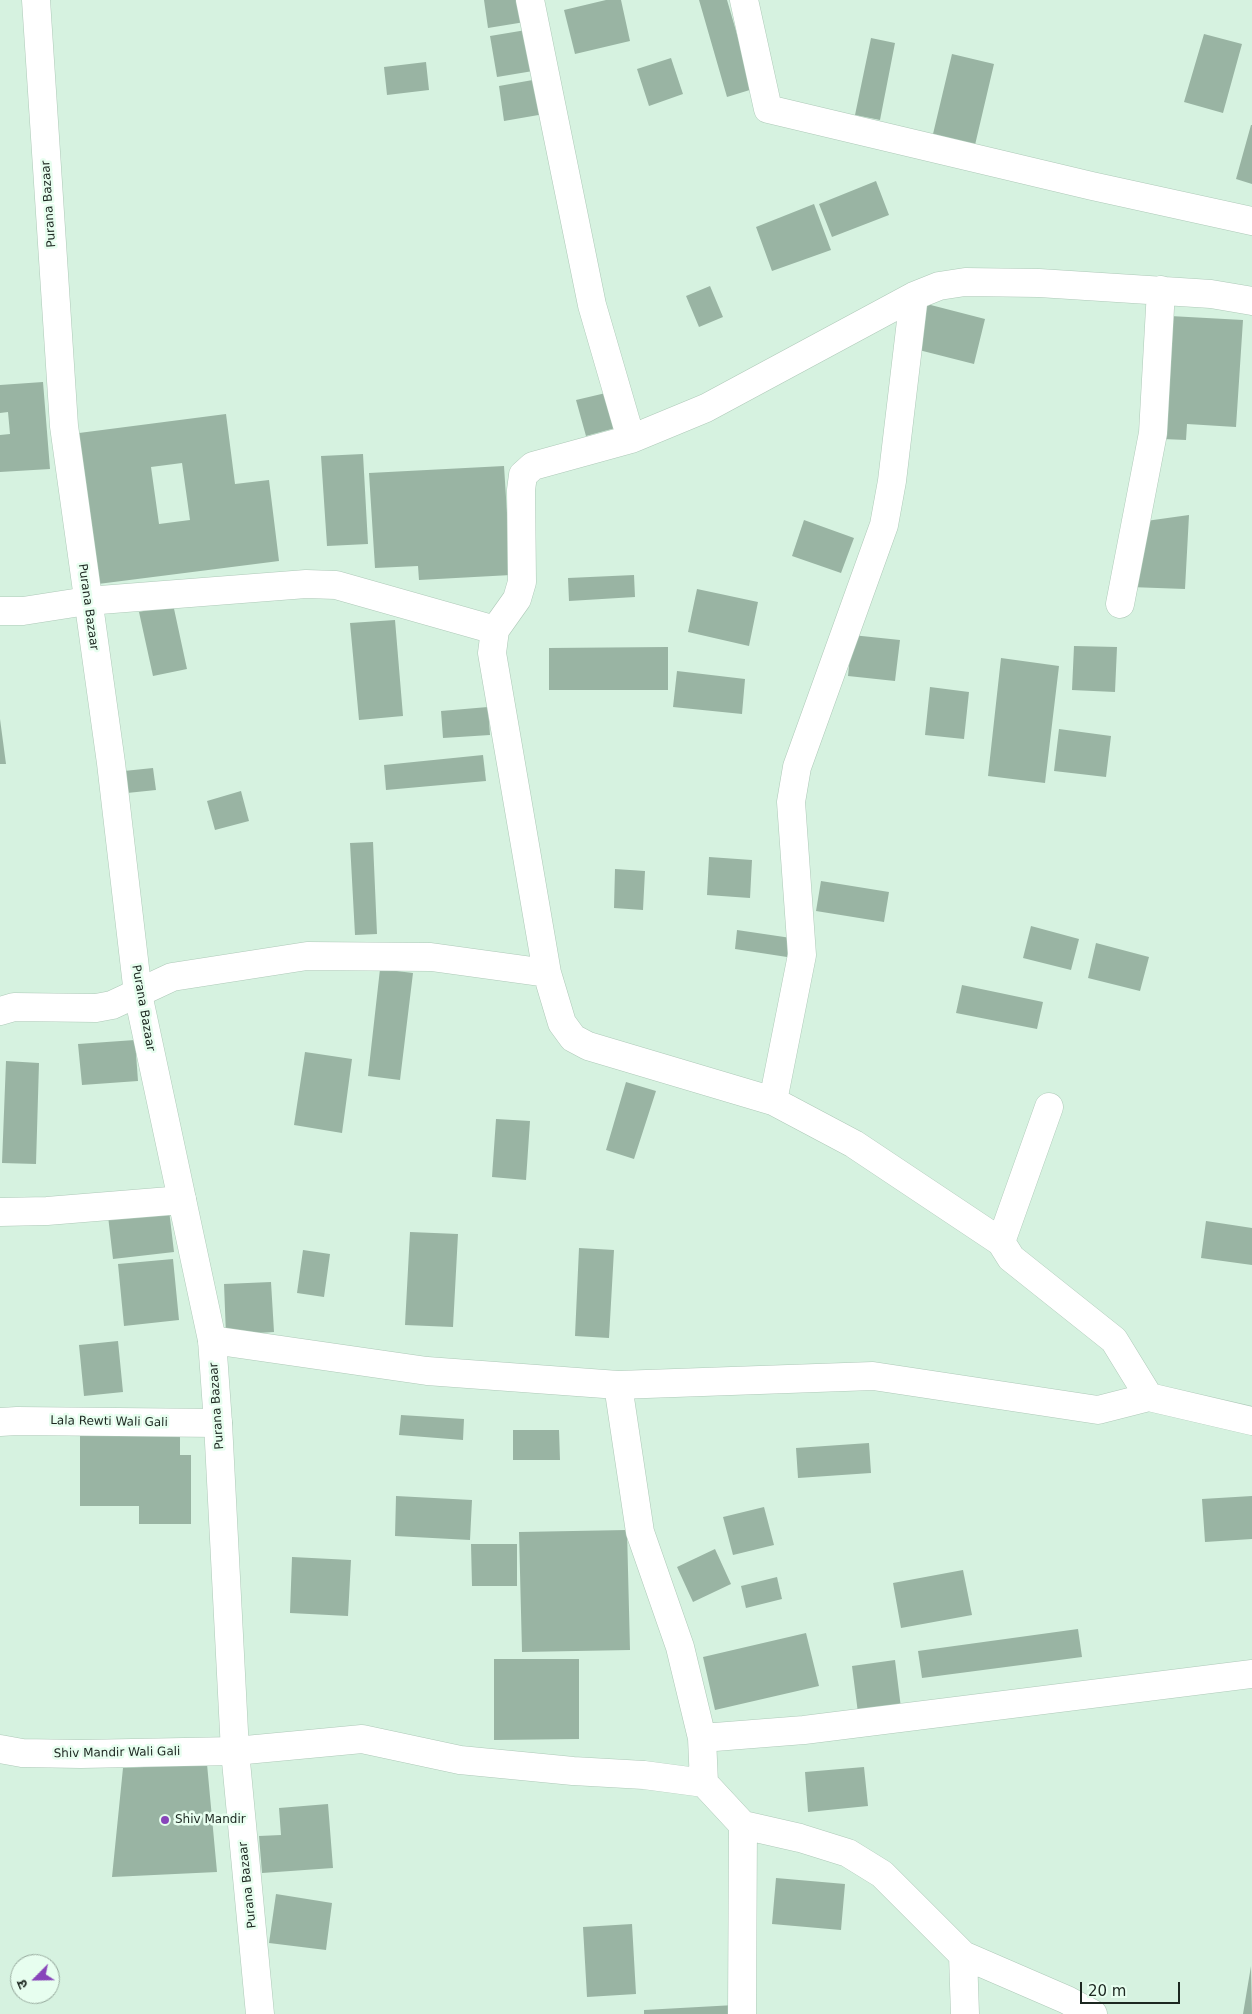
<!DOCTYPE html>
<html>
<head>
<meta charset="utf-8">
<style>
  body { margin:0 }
  #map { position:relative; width:1252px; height:2014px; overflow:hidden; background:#d6f2e0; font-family:"DejaVu Sans","Noto Sans Devanagari",sans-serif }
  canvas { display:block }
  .north { position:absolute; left:10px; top:1954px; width:50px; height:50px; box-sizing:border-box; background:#e7feef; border:1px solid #96a89c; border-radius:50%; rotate:247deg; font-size:14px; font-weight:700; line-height:20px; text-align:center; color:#1c2720 }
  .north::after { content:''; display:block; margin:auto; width:18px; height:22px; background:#8845ba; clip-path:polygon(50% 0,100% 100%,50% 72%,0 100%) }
  .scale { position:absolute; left:1080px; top:1982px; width:100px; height:22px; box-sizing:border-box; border:2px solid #1c2720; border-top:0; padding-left:6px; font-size:15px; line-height:18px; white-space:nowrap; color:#1c2720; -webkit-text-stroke:4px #e7feef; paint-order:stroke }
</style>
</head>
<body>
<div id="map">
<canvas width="1252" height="2014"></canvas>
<div class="north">उ</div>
<div class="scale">20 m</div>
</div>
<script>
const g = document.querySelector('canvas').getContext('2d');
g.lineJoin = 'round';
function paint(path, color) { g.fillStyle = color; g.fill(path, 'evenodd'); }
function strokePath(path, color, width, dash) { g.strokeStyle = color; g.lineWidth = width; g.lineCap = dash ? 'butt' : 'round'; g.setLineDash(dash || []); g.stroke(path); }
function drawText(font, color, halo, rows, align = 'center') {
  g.font = font + ' "DejaVu Sans",sans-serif'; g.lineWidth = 5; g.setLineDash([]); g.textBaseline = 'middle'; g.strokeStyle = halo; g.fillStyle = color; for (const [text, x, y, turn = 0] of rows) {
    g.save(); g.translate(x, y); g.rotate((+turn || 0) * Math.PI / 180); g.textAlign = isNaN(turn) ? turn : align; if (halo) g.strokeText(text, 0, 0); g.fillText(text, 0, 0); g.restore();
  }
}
paint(new Path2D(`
  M484,0H528L531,21L488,28Z
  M606,0H621L630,41L575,54L564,10Z
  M699,0H727L753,89L727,97Z
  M532,29L539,70L497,77L490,36Z
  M1204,34L1242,44L1223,113L1184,102Z
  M871,38L895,43L880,120L855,115Z
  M952,54L994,64L975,145L933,134Z
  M671,58L683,94L649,106L637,69Z
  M426,62L429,90L387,95L384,67Z
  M544,78L550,113L504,121L499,86Z
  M1251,125H1252V184L1236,179Z
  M876,181L889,215L832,237L819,204Z
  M814,204L831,250L772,271L756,227Z
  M710,286L723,317L699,327L686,296Z
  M923,303L985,319L974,364L911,348Z
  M1170,316L1243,320L1236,427L1187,424L1186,440L1163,439Z
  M43,382L50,469L0,472V435L10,434L8,412L0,413V385Z
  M610,392L619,427L586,436L576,400Z
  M226,414L235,484L269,480L279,561L98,584L79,433ZM182,463L190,520L159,524L151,467Z
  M363,454L368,544L327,546L321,456Z
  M504,466L511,575L419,580L418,566L375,568L369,473Z
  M1189,515L1185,589L1130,587L1146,521Z
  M804,520L854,538L841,573L792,556Z
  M634,575L635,597L569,601L568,578Z
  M697,589L758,602L749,646L688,632Z
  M173,604L187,669L153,676L139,612Z
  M395,620L403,716L359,720L350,623Z
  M852,635L900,640L895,681L848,676Z
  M1074,646L1117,647L1115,692L1072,690Z
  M668,647V690H549V648Z
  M1001,658L1059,666L1045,783L988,776Z
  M677,671L745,679L742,714L673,707Z
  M930,687L969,692L964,739L925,735Z
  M488,707L490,735L443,738L441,711Z
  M0,719L6,764H0Z
  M1059,729L1111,736L1106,777L1054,771Z
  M483,755L486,781L386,790L384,765Z
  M153,768L156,790L127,793L124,771Z
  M241,791L249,821L215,830L207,801Z
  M373,842L377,934L355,935L350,843Z
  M709,857L752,860L750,898L707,895Z
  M615,869L645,871L643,910L614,908Z
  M821,881L889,892L884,922L816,911Z
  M1031,926L1079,939L1071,970L1023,958Z
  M737,930L791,938L787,957L735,949Z
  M1096,943L1149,957L1140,991L1088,978Z
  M380,969L413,973L400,1080L368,1076Z
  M962,985L1043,1002L1037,1029L956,1013Z
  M135,1040L138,1081L82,1085L78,1044Z
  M305,1052L352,1059L342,1133L294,1125Z
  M6,1061L39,1063L36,1164L2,1163Z
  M626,1082L656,1091L634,1159L606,1150Z
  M496,1119L530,1121L526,1180L492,1177Z
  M169,1210L174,1252L113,1259L108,1216Z
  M1206,1221L1252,1228V1265L1201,1258Z
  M410,1232L458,1234L453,1327L405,1325Z
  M579,1248L614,1250L609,1338L575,1336Z
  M303,1250L330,1254L324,1297L297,1293Z
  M173,1259L179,1320L124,1326L118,1264Z
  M271,1282L274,1332L226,1335L224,1284Z
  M118,1341L123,1392L84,1396L79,1345Z
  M401,1415L464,1419L463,1440L399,1435Z
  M180,1430V1455H191V1524H139V1506H80V1431Z
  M513,1430H559L560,1460H513Z
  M869,1443L871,1473L798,1478L796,1448Z
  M396,1496L472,1500L470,1540L395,1536Z
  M1252,1496V1539L1205,1542L1202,1499Z
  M764,1507L774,1545L733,1555L723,1517Z
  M627,1530L630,1650L522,1652L519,1532Z
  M471,1544H517V1586H472Z
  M715,1549L731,1584L693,1602L677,1567Z
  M292,1557L351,1560L348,1616L290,1613Z
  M963,1570L972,1615L901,1628L893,1583Z
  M777,1577L782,1599L746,1608L741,1586Z
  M1078,1629L1082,1657L922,1678L918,1651Z
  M806,1633L819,1686L715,1710L703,1657Z
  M494,1659H579V1739L494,1740Z
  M895,1660L901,1708L858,1713L852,1666Z
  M207,1764L217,1872L112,1877L123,1768Z
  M864,1767L868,1806L808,1812L805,1772Z
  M328,1804L333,1868L262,1873L259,1836L281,1835L279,1808Z
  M776,1878L845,1884L841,1930L772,1924Z
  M276,1894L332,1903L326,1950L269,1943Z
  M632,1924L636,1994L587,1997L583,1927Z
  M1251,1966L1252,2014H1243Z
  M735,2005L736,2014H644V2010Z`), '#99b4a3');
const minor = new Path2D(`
  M530,0L592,305L631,439
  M744,0L768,109L1092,186L1252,221
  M1120,604L1153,433L1161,290
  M0,611H23L87,601L306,584L336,585L495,630
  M547,973L562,1023L573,1038L588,1046L773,1101L854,1144L1001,1242L1011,1258L1114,1340L1149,1397
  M0,1011L14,1007L96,1008L112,1005L172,977L307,956L431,957L547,973L492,653L495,630L517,599L522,582L521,490L523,475L533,466L631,439L706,408L914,296L939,286L965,282L1039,283L1211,294L1252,301
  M773,1101L802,955L791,802L797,767L884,525L892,481L914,296
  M0,1212L47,1211L182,1200
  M1001,1242L1049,1107
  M212,1340L427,1371L618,1385L873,1376L1098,1410L1149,1397L1252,1421
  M618,1385L640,1532L680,1647L702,1738L704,1783L743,1825L800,1838L848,1853L882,1874L963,1955L965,2014
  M0,1422L17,1421L218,1423
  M702,1738L804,1730L1252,1674
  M0,1749L22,1753L81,1754L235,1751L362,1739L460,1760L573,1771L644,1775L704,1783
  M963,1955L1067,2000L1093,2014
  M742,2014L743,1825`);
const tertiary = new Path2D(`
  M36,0L64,426L111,763L138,994L212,1340L218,1423L235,1751L260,2014`);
strokePath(minor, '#aec9b8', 29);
strokePath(tertiary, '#aec9b8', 29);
strokePath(minor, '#fff', 28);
strokePath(tertiary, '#fff', 28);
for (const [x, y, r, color] of [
  [165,1820,5,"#8845ba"]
]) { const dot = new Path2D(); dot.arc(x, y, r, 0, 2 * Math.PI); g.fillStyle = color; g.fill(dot); strokePath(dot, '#e7feef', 2); }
drawText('12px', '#1c2720', '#e7feef', [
  ["Purana Bazaar",49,204,-94],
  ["Purana Bazaar",88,607,82],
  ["Purana Bazaar",143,1008,80],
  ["Purana Bazaar",217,1406,-94],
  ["Lala Rewti Wali Gali",109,1422,1],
  ["Shiv Mandir Wali Gali",117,1753,-1],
  ["Purana Bazaar",248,1885,-96]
]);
drawText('12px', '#1c2720', '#e7feef', [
  ["Shiv Mandir",175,1820]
], 'left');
</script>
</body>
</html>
